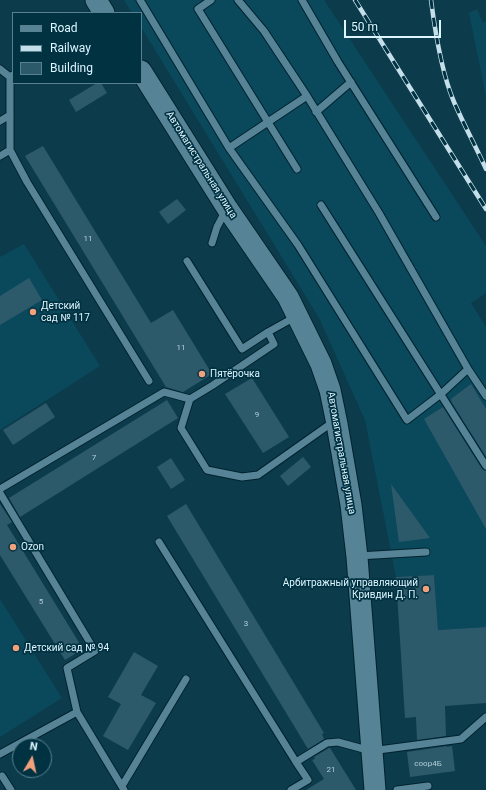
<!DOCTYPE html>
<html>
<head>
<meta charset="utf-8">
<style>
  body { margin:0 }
  #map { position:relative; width:486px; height:790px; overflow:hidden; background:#0c3c4c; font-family:Roboto,sans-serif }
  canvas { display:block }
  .legend { position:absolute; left:12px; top:12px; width:130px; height:72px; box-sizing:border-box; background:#003242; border:1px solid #58808e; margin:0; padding:5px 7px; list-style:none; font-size:12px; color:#ddf5ff }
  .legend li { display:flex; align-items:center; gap:8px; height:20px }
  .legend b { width:20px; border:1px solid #58808e }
  .north { position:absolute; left:12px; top:738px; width:40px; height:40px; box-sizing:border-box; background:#003242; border:1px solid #58808e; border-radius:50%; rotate:9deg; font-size:11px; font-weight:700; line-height:16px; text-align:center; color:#ddf5ff }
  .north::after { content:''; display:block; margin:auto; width:14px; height:18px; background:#f1a17c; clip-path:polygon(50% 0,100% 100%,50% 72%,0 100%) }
  .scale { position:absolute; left:344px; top:20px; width:97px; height:18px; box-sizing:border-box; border:2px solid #ddf5ff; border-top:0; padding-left:5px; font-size:12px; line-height:14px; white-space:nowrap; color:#ddf5ff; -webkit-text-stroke:3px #003242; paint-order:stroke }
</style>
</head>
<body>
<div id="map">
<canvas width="486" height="790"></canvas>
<ul class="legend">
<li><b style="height:5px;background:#568395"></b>Road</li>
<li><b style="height:5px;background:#c4dfea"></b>Railway</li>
<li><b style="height:11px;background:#2d5a6b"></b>Building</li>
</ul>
<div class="north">N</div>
<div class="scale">50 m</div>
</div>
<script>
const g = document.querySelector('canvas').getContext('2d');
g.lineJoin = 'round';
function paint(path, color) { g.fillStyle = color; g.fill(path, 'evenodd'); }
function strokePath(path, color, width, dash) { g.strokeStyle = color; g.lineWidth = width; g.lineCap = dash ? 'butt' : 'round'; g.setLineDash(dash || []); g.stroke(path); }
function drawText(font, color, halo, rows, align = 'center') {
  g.font = font + ' Roboto,sans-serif'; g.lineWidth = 3.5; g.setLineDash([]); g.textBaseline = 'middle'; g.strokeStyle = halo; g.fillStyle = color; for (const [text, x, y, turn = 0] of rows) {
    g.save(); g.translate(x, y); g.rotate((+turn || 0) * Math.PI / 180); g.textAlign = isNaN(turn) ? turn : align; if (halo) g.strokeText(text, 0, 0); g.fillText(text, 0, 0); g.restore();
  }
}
paint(new Path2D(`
  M124,0H324L486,246V293L471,303L486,327V627L438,630L434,575L396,577L365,420L319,318L141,27V13H132Z
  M477,9L483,23L486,21V97L469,13Z
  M24,244L100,366L0,430V257Z
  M0,599L62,698L0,737Z`), '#0a485b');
paint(new Path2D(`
  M97,83H101L107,93L76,112L69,100Z
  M43,146L151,323L173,310L212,374L183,392L166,387L25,156Z
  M177,199L186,210L168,224L159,212Z
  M29,278L42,300L0,325V296Z
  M252,378L289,437L263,453L225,394Z
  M471,384L486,409V457L451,401L452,400L451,399Z
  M167,400L178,418L20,517L9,498Z
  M46,403L55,417L13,445L3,430Z
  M443,407L482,469L486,471V529L424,419Z
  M303,457L311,467L288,486L280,476Z
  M171,458L185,480L171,489L157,467Z
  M391,484L430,538L399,542Z
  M0,504L12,522L7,525L83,649L65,660L0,555Z
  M186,504L324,733L322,734L324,739L308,749L167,516Z
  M434,575L438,630L486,627V703L445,706L446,736L417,740L416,717L405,718L396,577Z
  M134,652L158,666L141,695L156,703L128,750L103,736L121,704L108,697Z
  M447,746V747L452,746L455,771L410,777L407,752Z
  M329,748H330L356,790H306L324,779L312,760L315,759L314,757Z`), '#2d5a6b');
const lane = new Path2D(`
  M140,0L229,148L307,96
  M211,0L198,9L297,169
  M238,0L264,31L307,96L379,213L468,369L486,396
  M302,0L338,62L436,217
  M0,69L10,77
  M13,75L10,77V150L27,182L149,381
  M316,112L351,82
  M0,121L10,115
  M229,148L298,245L407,420L441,394L468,369
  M0,156L10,150
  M321,205L486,466
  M212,243L217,227L226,210
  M187,261L242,349L268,332
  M295,317L268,332L274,344L213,385L190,399L181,428L207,470L242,477L258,475L333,422
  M0,489L164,392L190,399
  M0,493L95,651L67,668L77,712
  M159,542L296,762
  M358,556L426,552
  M0,754L77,712L124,790
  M2,776L11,790
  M122,786L186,679
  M291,790L308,780L296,762L327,743L338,742L371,751L461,739L486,717
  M397,790L428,786`);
const secondary = new Path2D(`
  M96,0L104,13
  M141,71L227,208L288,297L321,364L330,390L337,424L351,505L357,557L375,790`);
strokePath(lane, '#00222e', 9);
strokePath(secondary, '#00222e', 23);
strokePath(lane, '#568395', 7);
strokePath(secondary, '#568395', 21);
const rail = new Path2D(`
  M355,0L486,209
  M431,0C435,31 442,74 454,102C464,125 476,147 486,169`);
strokePath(rail, '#c4dfea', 4.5);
strokePath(rail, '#003242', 3, [9]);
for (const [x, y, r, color] of [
  [33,312,4,"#f1a17c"],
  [202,374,4,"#f1a17c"],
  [13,547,4,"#f1a17c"],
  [426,589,4,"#f1a17c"],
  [16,648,4,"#f1a17c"]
]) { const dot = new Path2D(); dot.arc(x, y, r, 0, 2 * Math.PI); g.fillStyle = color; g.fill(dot); strokePath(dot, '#003242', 1.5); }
drawText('8px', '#b1ceda', null, [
  ["11",88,239],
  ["11",181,348],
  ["9",257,415],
  ["7",94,458],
  ["5",41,602],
  ["3",246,624],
  ["соор4Б",428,764],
  ["21",331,770]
]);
drawText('10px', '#ddf5ff', '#003242', [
  ["Автомагистральная улица",201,165,58],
  ["Автомагистральная улица",341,453,80]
]);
drawText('10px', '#ddf5ff', '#003242', [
  ["Детский",41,306],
  ["сад № 117",41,318],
  ["Пятёрочка",210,374],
  ["Ozon",21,547],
  ["Арбитражный управляющий",418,583,"right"],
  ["Кривдин Д. П.",418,595,"right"],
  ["Детский сад № 94",24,648]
], 'left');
</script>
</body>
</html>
